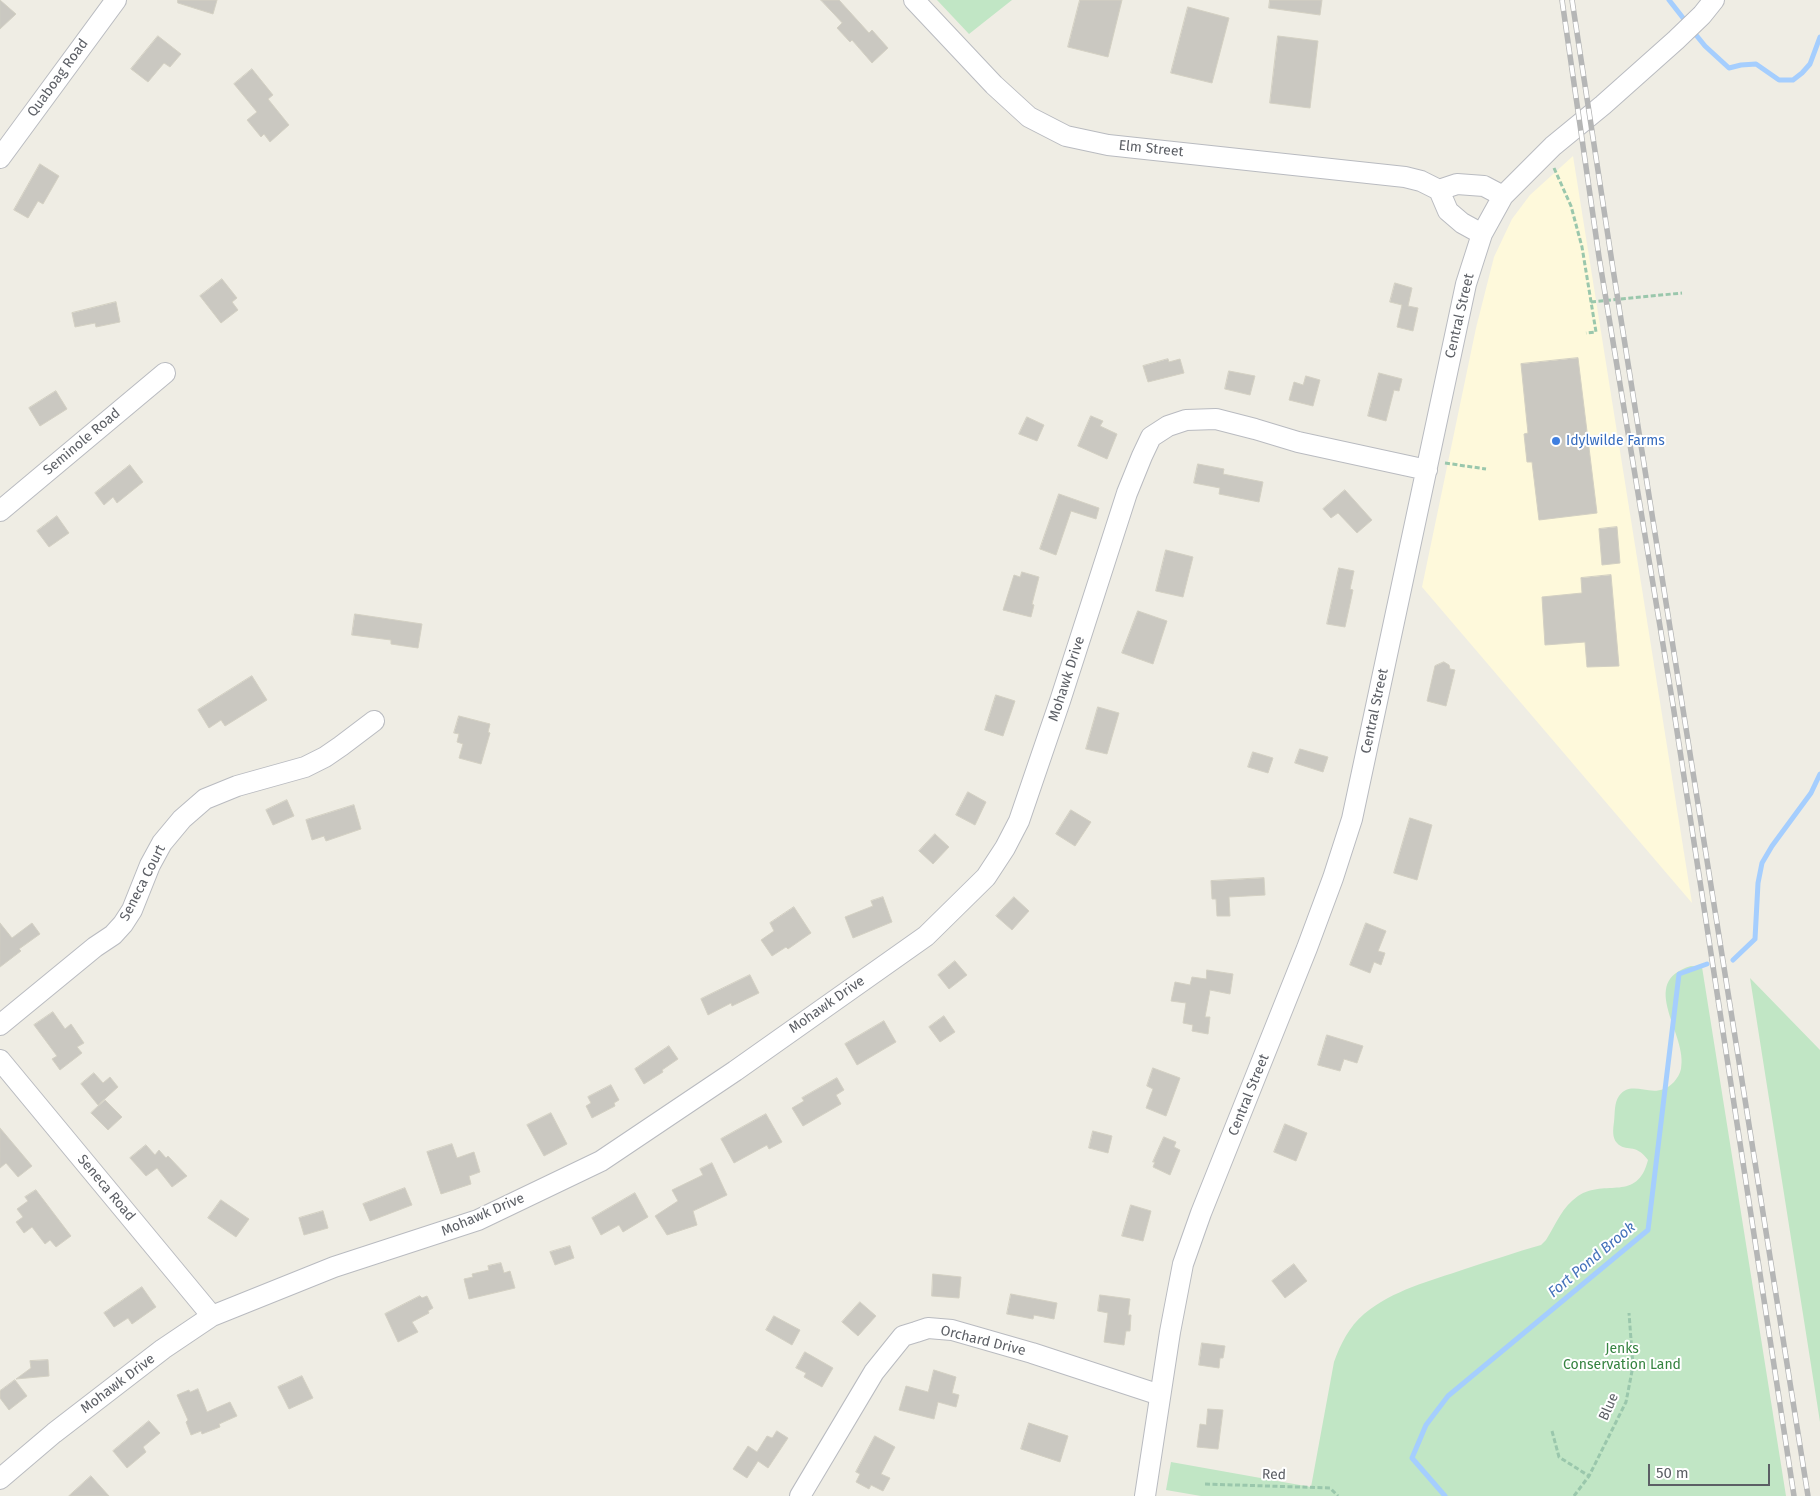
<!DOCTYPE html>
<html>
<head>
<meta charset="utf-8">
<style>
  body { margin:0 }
  #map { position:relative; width:1820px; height:1496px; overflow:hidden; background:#efede4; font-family:"Fira Sans",sans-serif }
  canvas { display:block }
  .scale { position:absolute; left:1648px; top:1464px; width:122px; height:22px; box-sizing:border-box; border:2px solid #5c5f65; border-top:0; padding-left:6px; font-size:15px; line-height:18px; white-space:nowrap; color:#5c5f65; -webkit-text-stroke:4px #fff; paint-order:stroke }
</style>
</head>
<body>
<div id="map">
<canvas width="1820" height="1496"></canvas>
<div class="scale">50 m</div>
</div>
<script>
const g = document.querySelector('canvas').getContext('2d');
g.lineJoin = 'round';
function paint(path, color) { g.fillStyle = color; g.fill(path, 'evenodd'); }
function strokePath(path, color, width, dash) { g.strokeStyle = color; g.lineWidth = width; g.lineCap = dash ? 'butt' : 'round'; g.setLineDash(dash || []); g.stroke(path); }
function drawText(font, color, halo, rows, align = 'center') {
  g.font = font + ' "Fira Sans",sans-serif'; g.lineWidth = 4; g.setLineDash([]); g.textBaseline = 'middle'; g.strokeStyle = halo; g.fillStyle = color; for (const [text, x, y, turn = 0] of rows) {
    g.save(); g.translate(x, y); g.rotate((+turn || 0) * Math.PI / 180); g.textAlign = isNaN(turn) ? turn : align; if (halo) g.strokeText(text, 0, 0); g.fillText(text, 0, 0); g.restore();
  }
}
paint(new Path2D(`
  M1573,156L1692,903L1422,587L1476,328L1494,257L1512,219L1530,195Z`), '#fef9db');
paint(new Path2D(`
  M937,0H1012L969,34Z
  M1691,966L1702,967L1786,1496H1201L1166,1490L1171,1462L1311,1487L1334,1362C1341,1343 1349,1327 1364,1314C1393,1290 1430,1281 1465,1269C1490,1261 1516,1252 1541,1245L1546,1240C1556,1224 1562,1207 1578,1196C1606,1178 1637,1203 1648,1160C1635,1142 1626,1153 1617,1143C1612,1138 1613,1129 1614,1122C1615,1113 1614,1103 1619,1096C1633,1077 1654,1103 1674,1082C1677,1078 1680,1074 1681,1069C1689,1035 1636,982 1691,966Z
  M1750,978L1820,1050V1422Z`), '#c1e6c5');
strokePath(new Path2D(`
  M1669,0L1687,23
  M1692,30L1705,46L1729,68L1741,65L1756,64L1779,80H1793L1802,73L1810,64L1820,37
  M1733,960L1755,939L1758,883L1762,863L1772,846L1811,793L1820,774
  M1445,1496L1412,1458L1426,1425L1448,1396L1648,1230L1679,974L1707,964`), '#a5cefe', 5);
const building = new Path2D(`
  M0,0L16,14L0,29Z
  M178,0H217L213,14L178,3Z
  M821,0H839L869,33L872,30L888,48L872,63L852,40L850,42L837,28L842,23Z
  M1080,0H1122L1108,57L1068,47Z
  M1270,0H1322L1320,15L1269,8Z
  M1188,7L1229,18L1212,83L1171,73Z
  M158,36L181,54L170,67L164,63L148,82L131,69Z
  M1278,36L1318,41L1310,108L1270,103Z
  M252,69L273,95L268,99L289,125L270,142L264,134L261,137L247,120L257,112L234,84Z
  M40,164L59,176L43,204L38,201L28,218L14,210Z
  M222,279L237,298L232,302L238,310L221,323L200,296Z
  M1395,283L1412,288L1408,306L1418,308L1413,331L1397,327L1402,305L1390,302Z
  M116,302L120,322L96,327L95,323L75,327L72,313Z
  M1578,358L1597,513L1539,520L1532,462H1527L1524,434L1528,433L1521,364Z
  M1168,359L1169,362L1180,359L1184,373L1148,382L1143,366Z
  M1229,371L1255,376L1250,395L1225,389Z
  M1379,373L1402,379L1399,391L1394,390L1386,421L1368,416Z
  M1306,376L1320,380L1313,406L1289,400L1294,382L1303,385Z
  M56,391L67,409L40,426L29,408Z
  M1091,416L1103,421L1100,426L1117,434L1107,459L1078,446Z
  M1027,417L1044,425L1037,441L1019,434Z
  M1198,464L1224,469L1223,474L1263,482L1259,502L1219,494L1220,488L1194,483Z
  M130,465L143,482L117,503L113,497L104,505L95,493Z
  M1345,490L1372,520L1357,533L1338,513L1331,518L1323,509Z
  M1059,494L1099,508L1096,519L1071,511L1056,555L1040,549Z
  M57,516L69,533L49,547L37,531Z
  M1617,527L1620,563L1602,565L1599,529Z
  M1166,550L1193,557L1183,597L1156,591Z
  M1339,568L1354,571L1350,589L1353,590L1345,627L1327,624Z
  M1022,572L1039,577L1032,604L1034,605L1031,617L1003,610L1014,575L1020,577Z
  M1611,575L1619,666L1587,667L1585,642L1545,645L1542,597L1582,593L1581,578Z
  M1138,611L1167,621L1153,664L1122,653Z
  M355,614L422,624L418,648L391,644V640L352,635Z
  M1444,662L1449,665L1450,669L1455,670L1446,706L1427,701L1435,666Z
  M252,676L267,700L225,726L221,720L209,728L198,710Z
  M996,695L1015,701L1003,736L985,730Z
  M1098,707L1119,713L1107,754L1086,749Z
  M459,716L490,724L488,732L490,733L481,764L459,758L463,744L457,742L459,734L454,733Z
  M1300,749L1328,757L1323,772L1295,763Z
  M1253,752L1273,758L1268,773L1248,767Z
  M968,792L986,802L975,825L956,815Z
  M287,800L294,816L273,825L266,810Z
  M354,805L361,829L326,841L324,836L312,840L306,820Z
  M1071,810L1091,822L1075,846L1056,834Z
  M1410,818L1432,825L1417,880L1394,873Z
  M935,834L949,847L933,864L919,851Z
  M1264,878L1265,895L1229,897L1230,916H1217L1216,899H1212L1211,881Z
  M883,897L892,922L853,938L845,917L873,906L871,901Z
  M1014,897L1029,911L1012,930L996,916Z
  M794,907L811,933L788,949L786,947L772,956L761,940L774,931L770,923Z
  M0,923L12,938L32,923L40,934L19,949L21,951L0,967Z
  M1366,923L1386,931L1378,951L1385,953L1381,965L1374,962L1370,973L1350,965Z
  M955,961L967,975L949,989L938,975Z
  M1207,970L1233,974L1230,994L1210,990L1205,1017H1210L1208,1034L1192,1031L1193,1025L1183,1023L1186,1003L1171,1001L1175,982L1190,985L1192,977L1206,979Z
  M750,975L759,993L732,1006L731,1003L708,1015L701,999Z
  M53,1012L65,1029L71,1024L84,1043L77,1047L82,1053L60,1070L52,1059L57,1056L34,1025Z
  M944,1016L955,1032L940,1042L929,1027Z
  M884,1021L896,1042L857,1065L845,1044Z
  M1327,1035L1363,1046L1357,1063L1344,1059L1340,1071L1318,1065Z
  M669,1046L678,1059L662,1070L663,1072L644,1084L635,1069Z
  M1153,1068L1180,1078L1166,1116L1146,1108L1153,1089L1147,1086Z
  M94,1073L103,1083L110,1077L118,1087L98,1105L81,1084Z
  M837,1078L844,1090L836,1095L841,1104L803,1126L792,1108L804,1101L802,1098Z
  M611,1085L619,1100L614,1103L615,1106L592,1118L586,1106L591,1103L588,1097Z
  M105,1100L122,1117L108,1130L91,1113Z
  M551,1113L567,1144L544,1156L527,1125Z
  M766,1114L782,1142L769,1149L767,1145L734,1163L721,1139Z
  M1285,1124L1307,1133L1296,1161L1274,1152Z
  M0,1128L32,1166L18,1177L6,1163L0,1168Z
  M1093,1131L1112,1136L1108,1153L1089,1148Z
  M1164,1137L1176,1142L1174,1147L1180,1150L1170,1175L1153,1167L1155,1162H1153Z
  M452,1144L457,1158L474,1152L480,1172L469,1176L471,1184L441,1194L427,1152Z
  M146,1145L155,1155L159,1150L166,1158L168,1156L187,1176L172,1187L157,1168L146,1176L130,1158Z
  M712,1163L727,1195L693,1211L697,1225L667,1235L655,1216L678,1201L672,1190L703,1175L700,1169Z
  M405,1188L412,1205L370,1221L363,1204Z
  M36,1190L71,1236L56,1247L50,1240L45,1244L32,1227L24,1233L16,1222L23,1217L17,1209L28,1201L25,1197Z
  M635,1193L648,1217L623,1232L619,1225L601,1235L592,1218Z
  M221,1200L249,1219L236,1237L208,1218Z
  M1131,1205L1151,1211L1143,1241L1122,1236Z
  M323,1211L328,1228L304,1235L299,1218Z
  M570,1246L574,1258L555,1265L550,1252Z
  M501,1263L504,1273L510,1271L515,1288L469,1299L464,1279L473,1277L472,1274L489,1270L488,1266Z
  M1294,1264L1307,1281L1285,1298L1272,1281Z
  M933,1274L961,1277L959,1298L932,1296Z
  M142,1287L156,1307L132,1324L128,1318L114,1327L104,1313Z
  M1011,1294L1057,1303L1054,1319L1034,1315L1033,1319L1007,1314Z
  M1100,1295L1130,1299L1128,1315H1131L1130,1331H1126L1124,1345L1104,1342L1108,1313L1098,1311Z
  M420,1296L422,1298L427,1296L433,1308L428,1311L429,1313L412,1322L418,1332L398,1342L385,1314Z
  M860,1302L876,1316L858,1336L842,1322Z
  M774,1316L800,1330L792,1345L766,1330Z
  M1202,1343L1225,1346L1223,1358H1220L1219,1368L1199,1365Z
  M805,1352L833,1368L822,1387L804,1377L806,1373L796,1368Z
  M48,1360L49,1376L16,1379L31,1368L30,1361Z
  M934,1370L956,1377L952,1393L959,1395L956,1407L938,1402L934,1419L899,1410L906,1386L928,1392Z
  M302,1376L313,1398L289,1409L278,1387Z
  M15,1380L27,1396L9,1410L0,1398V1391Z
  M198,1389L207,1412L230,1402L237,1416L219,1424L220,1427L202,1434L201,1431L191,1435L186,1422L188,1420L177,1395L189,1390L190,1392Z
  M1208,1409L1223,1410L1218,1449L1197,1447L1200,1424L1206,1425Z
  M149,1421L160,1433L143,1447L146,1452L127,1468L113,1451Z
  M1029,1423L1068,1436L1060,1462L1021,1449Z
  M777,1431L788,1438L768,1468L758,1461L747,1478L733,1469L748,1446L757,1452L767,1436L772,1438Z
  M875,1436L895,1447L881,1474L890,1478L883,1491L871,1485L869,1489L856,1482L860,1474L856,1472Z
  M91,1476L109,1496H69Z`);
paint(building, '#cac8c1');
strokePath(building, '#d3d0c3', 1);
const minor = new Path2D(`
  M914,0L994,85L1029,117L1066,136L1108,145L1405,177L1421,181L1439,190L1448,211L1462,223L1482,234
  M0,158L116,0
  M1439,190L1457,184L1484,186L1503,196
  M0,511L165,373
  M0,1025L95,947L113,935L123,924L132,910L150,865L162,843L182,819L205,799L237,786L305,767L325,757L341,746L374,721
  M0,1060L212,1316
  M0,1479L54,1433L163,1349L212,1316L334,1267L478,1220L601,1161L735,1071L926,936L986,877L1005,848L1019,821L1060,701L1127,493L1142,456L1151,437L1168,426L1186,420L1216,419L1255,429L1298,442L1427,470
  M800,1496L874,1372L903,1336L916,1332L928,1328L952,1330L1032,1353L1160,1395
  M1145,1496L1170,1332L1183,1264L1201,1213L1307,948L1333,878L1352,819L1466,284L1482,234L1503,196L1553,146L1603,105L1676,40L1702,15L1714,0`);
strokePath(minor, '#b9bbc0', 22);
strokePath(new Path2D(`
  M1554,168L1571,206L1582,247L1596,332L1586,333
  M1591,302L1682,293
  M1445,463L1486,469
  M1552,1431L1559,1457L1589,1476
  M1205,1484L1330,1488L1338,1496
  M1574,1496L1589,1476L1626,1402L1633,1366L1629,1313`), '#9ac7ac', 3, [5, 2.5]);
strokePath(minor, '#fff', 20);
const rail = new Path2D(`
  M1562,0L1599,257L1673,705L1794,1496
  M1572,0L1613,269L1808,1496`);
strokePath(rail, '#b5b6b6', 5.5);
strokePath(rail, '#fff', 4, [11]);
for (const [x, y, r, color] of [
  [1556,441,5,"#3f7fe0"]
]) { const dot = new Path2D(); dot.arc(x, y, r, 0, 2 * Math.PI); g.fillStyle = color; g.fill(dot); strokePath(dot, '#fff', 2); }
drawText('14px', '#5c5f65', '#fff', [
  ["Quaboag Road",58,78,-54],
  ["Elm Street",1151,149,6],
  ["Central Street",1460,316,-77],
  ["Seminole Road",82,442,-40],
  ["Mohawk Drive",1067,679,-72],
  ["Central Street",1375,711,-78],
  ["Seneca Court",143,883,-63],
  ["Mohawk Drive",827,1005,-35],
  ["Central Street",1249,1095,-68],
  ["Seneca Road",106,1188,50],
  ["Mohawk Drive",483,1215,-23],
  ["Orchard Drive",983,1341,14],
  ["Mohawk Drive",118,1384,-37],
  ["Blue",1609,1407,-66],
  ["Red",1274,1475,2]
]);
drawText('14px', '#366cbe', '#fff', [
  ["Idylwilde Farms",1566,441]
], 'left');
drawText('14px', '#358340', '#fff', [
  ["Jenks",1622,1349],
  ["Conservation Land",1622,1365]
]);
drawText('italic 15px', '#4472ba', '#fff', [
  ["Fort Pond Brook",1592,1260,-40]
]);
</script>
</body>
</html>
